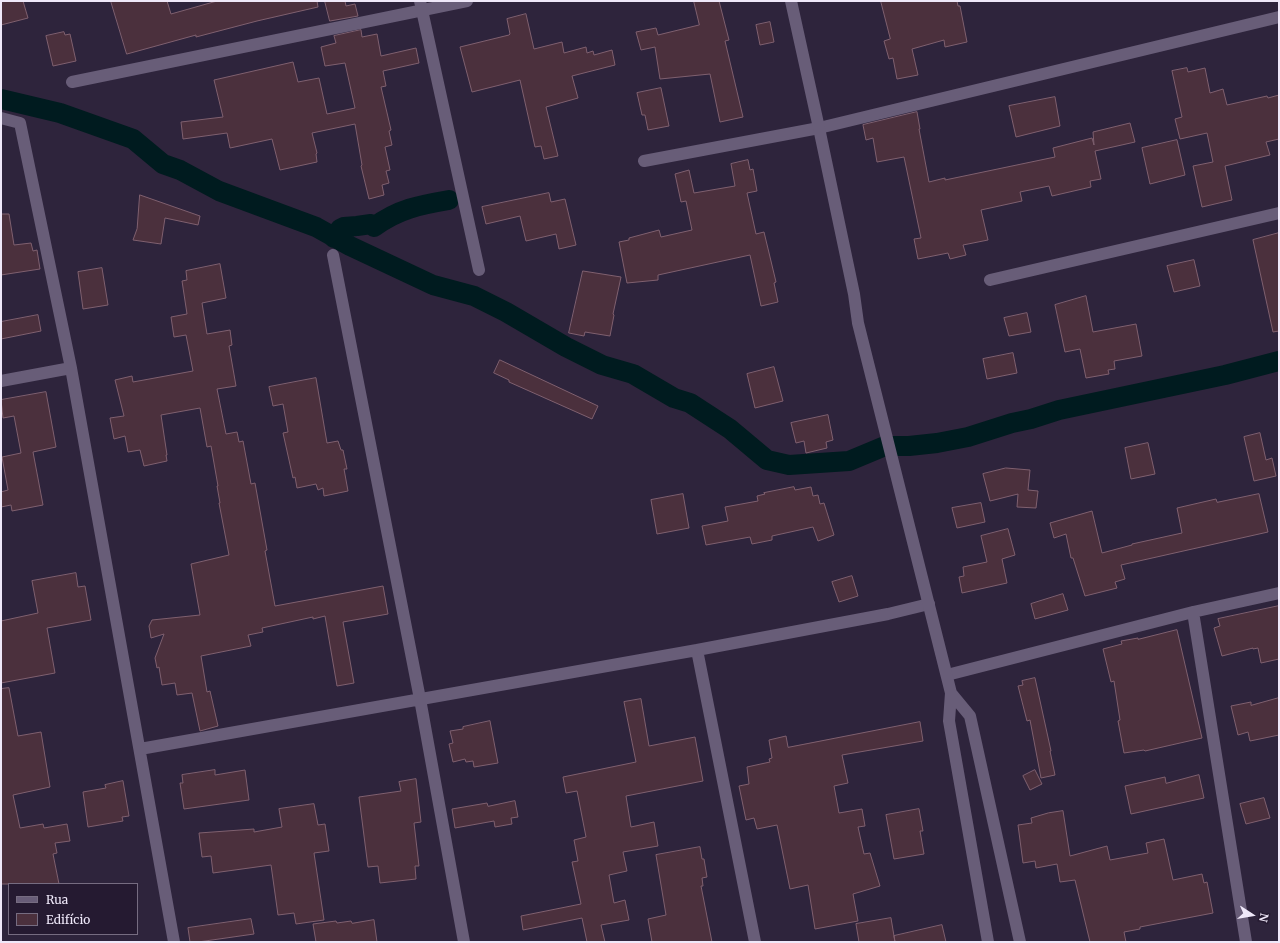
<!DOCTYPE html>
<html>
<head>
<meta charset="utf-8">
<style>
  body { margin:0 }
  #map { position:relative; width:1280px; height:943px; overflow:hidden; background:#2e243c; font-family:Merriweather,serif }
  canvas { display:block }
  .frame { position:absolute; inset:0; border:2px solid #efe8f9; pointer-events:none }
  .legend { position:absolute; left:8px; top:883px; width:130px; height:52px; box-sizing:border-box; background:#251a31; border:1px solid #766c81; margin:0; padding:5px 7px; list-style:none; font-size:12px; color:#efe8f9 }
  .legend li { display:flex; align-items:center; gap:8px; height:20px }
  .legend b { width:20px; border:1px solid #766c81 }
  .north { position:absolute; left:1232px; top:895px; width:40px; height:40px; -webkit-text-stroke:3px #251a31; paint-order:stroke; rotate:102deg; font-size:11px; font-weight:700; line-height:16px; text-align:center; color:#efe8f9 }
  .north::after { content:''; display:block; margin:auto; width:14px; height:18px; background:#efe8f9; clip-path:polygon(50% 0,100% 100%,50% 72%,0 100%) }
</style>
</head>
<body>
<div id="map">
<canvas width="1280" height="943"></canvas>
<div class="frame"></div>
<ul class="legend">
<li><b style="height:5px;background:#685d78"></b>Rua</li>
<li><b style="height:11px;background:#4b303d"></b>Edifício</li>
</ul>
<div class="north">N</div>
</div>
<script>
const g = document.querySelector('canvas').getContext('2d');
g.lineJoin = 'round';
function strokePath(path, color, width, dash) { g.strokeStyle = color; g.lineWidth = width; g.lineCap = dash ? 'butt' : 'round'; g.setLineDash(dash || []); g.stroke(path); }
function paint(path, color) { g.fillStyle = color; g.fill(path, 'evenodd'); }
strokePath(new Path2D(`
  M1,99L60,113L133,139L163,164L180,170L219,191L316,227L350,246L433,285L474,296L506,312L566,347L602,365L633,374L674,398L690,403L730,429L767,460L789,465L849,461L885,446H909L937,443L968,437L1012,423L1031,419L1059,410L1225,375L1279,361
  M334,238L340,229L344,227L357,226L371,224L374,227C398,209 420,205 449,200`), '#001b1f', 20);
const building = new Path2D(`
  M1,1H23L28,18L1,25Z
  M111,1H167L171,14L217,1H317L318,7L257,21L196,37V35L127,54Z
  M325,1H345L346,6L355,4L358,16L330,21Z
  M694,1H719L729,40L725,41L743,117L720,122L710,74L660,79L655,47L641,50L636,32L656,28L658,35L699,25Z
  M881,1H957L958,6H960L967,42L945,47L944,40L912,49L918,75L897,79L893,58L889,59L884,41L890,39Z
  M526,14L534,49L562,42L564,53L586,47L587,53L593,51L594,55L612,50L615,65L572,76L578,98L546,107L558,156L544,159L541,146L535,147L520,80L472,92L460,47L509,35L510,34L507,19Z
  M770,22L774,42L760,45L756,25Z
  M361,30L362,37L377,34L381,56L416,48L419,63L383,71L386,86L381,87L391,130L389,131L392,145L385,147L390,170L386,171L389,183L382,185L384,195L369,199L361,166L362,165L355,124L312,133L317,153L316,154L317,162L280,170L272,139L230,148L227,133L183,139L181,122L223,117L214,80L293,62L298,82L319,78L327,114L355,108L345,63L325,66L321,47L336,43L334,36Z
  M64,32L65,35L70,34L76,61L53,66L46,36Z
  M1187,68L1188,72L1205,68L1210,93L1223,89L1227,105L1267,96L1268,98L1279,95V139L1266,142L1270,155L1225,166L1232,200L1202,207L1193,166L1213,162L1207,133L1180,139L1175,119L1182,117L1172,71Z
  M661,88L669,126L648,130L645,115H642L637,93Z
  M1055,97L1060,126L1016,137L1009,106Z
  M917,112L920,129H919L929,182L945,178V180L1055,157L1053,148L1092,138L1094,145L1093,132L1130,123L1135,142L1095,151L1101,179L1090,181L1091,187L1052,196L1049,186L1020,192L1022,201L981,210L988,240L963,245L966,255L950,259L948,253L918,259L914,239L921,238L904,157L877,162L873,138L866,140L863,125Z
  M1177,140L1185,175L1150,184L1142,148Z
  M748,160L750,170L753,169L757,191L747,193L756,234L764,232L776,282L774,283L778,302L761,306L750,255L658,275V280L627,283L619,242L629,240V238L659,230L661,237L692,230L686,201L681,202L675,174L689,170L694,193L735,186L731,164Z
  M549,193L551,202L565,199L576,245L559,249L556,234L526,241L520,216L486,224L482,207Z
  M140,195L200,216L198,225L165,218L161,244L133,240L137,229Z
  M1,214H9L14,245L31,243L33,251L37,250L40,269L1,275Z
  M1279,233V331L1273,332L1253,240Z
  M1194,260L1200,286L1174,292L1167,266Z
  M220,264L226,298L202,303L207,334L230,330L232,345L229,346L236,386L217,389L226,434L237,432L239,442L243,441L251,484L255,483L267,550L265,551L275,606L383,586L388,614L343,622L354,683L337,686L325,616L313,619V617L262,628L263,632L248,635L251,646L201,656L207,692L210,691L218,726L200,731L192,693L177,695L175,683L162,685L159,667L157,668L155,658L164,634L151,638L149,626L152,620L200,615L191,564L229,555L219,503H220L217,486H218L211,446L207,447L200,408L161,415L167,455H166L167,461L144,466L140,450L128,452L125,436L114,439L110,418L124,416L115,380L132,376L133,382L193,371L186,335L174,337L171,317L187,314L182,281L187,280L186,271Z
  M102,268L108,305L83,309L78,272Z
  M583,271L621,277L613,314L614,315L610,336L585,332L584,336L569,333Z
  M1086,296L1093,332L1136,324L1142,356L1114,361L1115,369L1108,370L1109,374L1086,378L1080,349L1065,352L1055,305Z
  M1027,313L1031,332L1009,336L1004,318Z
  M38,315L41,331L1,339V322Z
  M1013,353L1017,373L987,379L983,359Z
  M500,360L598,406L592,419L509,382V380L494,373Z
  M774,367L783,401L755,408L747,374Z
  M316,378L327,443L338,441L341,450H343L347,469H344L348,491L324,496L323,488L318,490L316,484L297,488L295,477L293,478L283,433L288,432L283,404L273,406L269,387Z
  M46,392L56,447L33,452L43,505L12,511L11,505L1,507V492L8,490L2,457L21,453L14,416L3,418L1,400Z
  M828,415L833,440L826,442L827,448L806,453L804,441L796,443L791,423Z
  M1260,433L1266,460L1272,458L1276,476L1254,481L1244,437Z
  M1148,443L1155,474L1131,479L1125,448Z
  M1006,468L1030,470L1028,490L1038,491L1036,508L1017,507L1018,494L990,501L983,474Z
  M794,487L795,490L811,487L813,496L818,495L820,504L824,503L834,535L818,541L813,527L772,536V540L752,544L750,537L706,545L702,526L728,521L725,507L758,501L757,496L765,494L764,493Z
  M683,494L689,528L657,534L651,500Z
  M1259,494L1268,532L1121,565L1125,579L1115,582L1117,588L1085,596L1073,558H1071L1066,534L1054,538L1050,523L1092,511L1102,553L1132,545V544L1182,533L1177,508L1216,499L1217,502Z
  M981,503L985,522L957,528L952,508Z
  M1008,529L1015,555L1002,559L1007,583L962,593L959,577L964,576L963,567L987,562L981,536Z
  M76,573L78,587L85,586L91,620L47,628L55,673L1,683V621L38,613L32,581Z
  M852,576L858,596L839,602L832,582Z
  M1063,594L1068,610L1035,619L1031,604Z
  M1279,606V659L1261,663L1258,648L1253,649V648L1222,656L1214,628L1220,626L1218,619Z
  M1177,630L1202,738L1145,751L1144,750L1124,753L1118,721L1120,720L1114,681L1111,682L1103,649L1122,644L1121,641L1138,638V639Z
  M1035,678L1051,751H1050L1055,775L1041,778L1030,720L1027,721L1018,686L1023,685L1022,681Z
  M9,688L18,736L41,732L50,787L13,795L20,828L43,824L44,828L67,824L70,841L55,843L57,853L53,854L59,884H1V689Z
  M1279,698V735L1250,741L1248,732L1238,735L1231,706L1251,702V705Z
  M641,699L649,746L695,737L703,781L626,796L631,827L654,822L658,846L623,852L627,871L609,875L614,903L625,900L629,920L601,925L605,942H587L582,918L523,930L521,916L581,904L572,862L578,861L574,840L586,837L577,791L566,793L563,777L636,762L624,702Z
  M490,721L498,763L474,767L473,761L466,762L465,759L453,762L449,744L453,743L450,731L463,729V727Z
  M920,722L923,741L842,755L848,783L834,786L839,813L862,809L865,826L858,827L864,854L870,853L880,886L853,894L858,921L815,929L808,885L790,889L777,825L757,829L754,818L746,820L739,786L749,784L747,767L770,762L769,759L772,758L769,740L786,736L788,747Z
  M215,770V775L245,770L249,800L184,809L180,783H183L182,775Z
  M1035,770L1042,784L1030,790L1023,776Z
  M1199,775L1204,798L1131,814L1125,786L1165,777L1166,783Z
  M416,779L421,822L414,823L419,866H415L416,879L380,883L378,866L368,867L359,797L401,791L399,782Z
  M123,781L129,816L122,817L123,821L88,827L83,792L106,788L105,785Z
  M1264,798L1270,818L1246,824L1240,804Z
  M515,801L518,817L511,818L512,824L495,827L494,821L455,828L452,809L487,803L488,806Z
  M314,804L318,825L325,824L329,851L314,853L324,920L296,924L294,913L278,915L271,865L213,873L211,856L202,857L199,833L254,829V832L282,827L279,809Z
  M919,809L923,831H920L924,854L894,859L886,815Z
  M1063,811L1070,856L1107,846L1110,860L1148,853L1146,843L1164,839L1173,880L1202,874L1204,883L1207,882L1213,913L1140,927V929L1124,932L1126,942H1090L1075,880L1060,882L1057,864L1036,868L1035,861L1023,863L1018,825L1032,823L1031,818L1048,813Z
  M700,847L702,859H704L707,877L702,878L703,886H701L712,942H652L648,919L666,915L656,855Z
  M891,918L895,942H859L856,924Z
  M251,919L254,934L198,942H190L188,928Z
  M374,920L377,942H316L313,924L336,921L337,923L351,921L352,923Z
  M942,925L946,942H895L894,936Z`);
paint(building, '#4b303d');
strokePath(building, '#7f606f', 1);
strokePath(new Path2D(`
  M420,1L479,270
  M72,82L467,1
  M1,118L20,123L71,368
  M644,161L819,128L1279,17
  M333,255L420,699L464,942
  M990,280L1279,213
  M1,381L71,368L174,942
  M1193,612L1246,942
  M697,650L755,942
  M947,675L1193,612L1279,593
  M140,749L697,650L888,614L929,604`), '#685d78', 12);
strokePath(new Path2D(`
  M791,1L819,128L854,294L858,323L951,693L949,721L988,942
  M951,693L970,716L1020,942`), '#685d78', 12);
</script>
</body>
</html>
